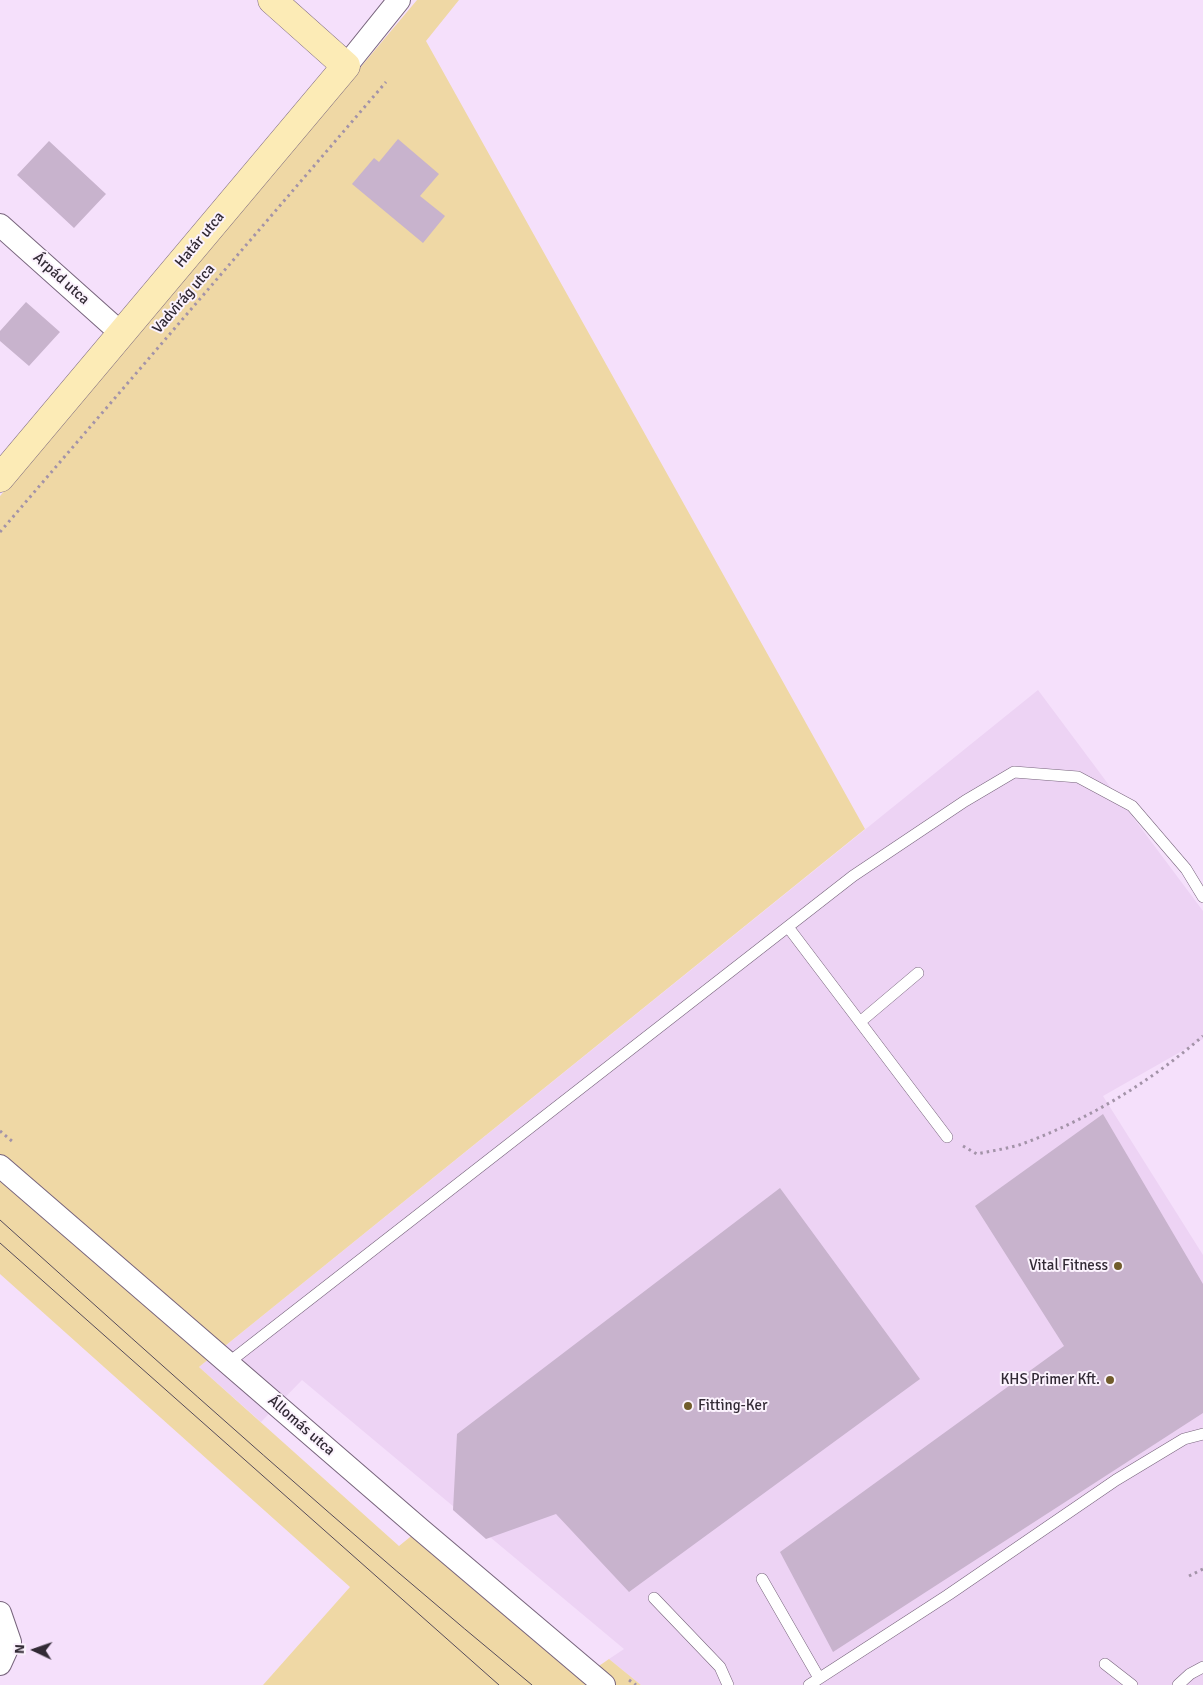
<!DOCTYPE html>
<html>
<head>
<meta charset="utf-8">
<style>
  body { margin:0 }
  #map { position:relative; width:1203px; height:1685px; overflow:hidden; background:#f5e0fb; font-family:Signika,sans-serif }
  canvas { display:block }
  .north { position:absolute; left:10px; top:1625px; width:50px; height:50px; -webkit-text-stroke:4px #fbf2fd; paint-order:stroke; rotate:273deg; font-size:14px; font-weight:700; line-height:20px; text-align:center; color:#322a35 }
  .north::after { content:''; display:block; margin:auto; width:18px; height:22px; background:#322a35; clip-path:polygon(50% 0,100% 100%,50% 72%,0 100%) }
</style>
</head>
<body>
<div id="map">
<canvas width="1203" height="1685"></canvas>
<div class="north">N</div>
</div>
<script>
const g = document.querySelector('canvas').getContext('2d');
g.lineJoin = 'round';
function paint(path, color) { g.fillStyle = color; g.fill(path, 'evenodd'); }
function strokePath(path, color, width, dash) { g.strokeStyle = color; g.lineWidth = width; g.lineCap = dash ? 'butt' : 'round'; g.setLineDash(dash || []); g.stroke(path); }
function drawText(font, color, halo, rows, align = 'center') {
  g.font = font + ' Signika,sans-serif'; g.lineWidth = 4; g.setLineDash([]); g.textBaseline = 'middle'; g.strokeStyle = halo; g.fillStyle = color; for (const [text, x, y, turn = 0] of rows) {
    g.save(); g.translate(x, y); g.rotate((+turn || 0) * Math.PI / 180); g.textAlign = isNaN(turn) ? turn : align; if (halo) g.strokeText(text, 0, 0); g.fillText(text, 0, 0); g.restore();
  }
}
paint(new Path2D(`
  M1038,690L1203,911V1039L1103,1096L1203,1255V1685H641L609,1659L624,1649L302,1380L261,1422L199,1367Z`), '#edd3f4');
paint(new Path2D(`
  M417,0H459L426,41L865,829L199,1367L399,1546L420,1529L596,1668L609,1659L641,1685H263L350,1587L0,1274V496Z`), '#efd8a5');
paint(new Path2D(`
  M398,139L439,174L420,196L445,216L423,243L352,184L374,158L379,162Z
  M49,141L106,194L74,228L17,175Z
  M26,302L60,332L29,366L0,341V331Z
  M1103,1114L1203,1284V1413L833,1652L780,1552L1064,1346L975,1206Z
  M780,1188L920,1379L629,1592L556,1514L486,1539L453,1510L457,1434Z`), '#c8b3cd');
const lane = new Path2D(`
  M788,927L947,1137
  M860,1022L918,973
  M228,1363L853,876L965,801L1014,772L1078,777L1132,806L1186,869L1203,897
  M762,1579L819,1678
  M654,1598L720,1667L728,1685
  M1105,1664L1132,1685
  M809,1685L948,1595L1116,1480L1184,1439L1203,1434
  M1178,1685L1190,1674L1203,1667`);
const street = new Path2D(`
  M346,66L399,0
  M0,225L122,334
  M0,1166L420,1529L604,1685
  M0,1613L10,1642L0,1664`);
const secondary = new Path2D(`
  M0,478L346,66L272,0`);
strokePath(lane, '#77647c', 12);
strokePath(street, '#77647c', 24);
strokePath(secondary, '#77647c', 29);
strokePath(new Path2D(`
  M0,532L386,82
  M0,1131L13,1142
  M963,1146L977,1154C991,1151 1005,1149 1019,1145C1086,1121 1149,1083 1203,1036
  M1189,1576L1203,1569
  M629,1680L636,1685`), '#a393a8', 3, [2.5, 4]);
strokePath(lane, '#fff', 11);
strokePath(street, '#fff', 22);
strokePath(secondary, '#fcebb6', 28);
strokePath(new Path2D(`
  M0,1220C175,1377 350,1535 532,1685
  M0,1243L499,1685`), '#574c5a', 1);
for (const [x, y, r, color] of [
  [1118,1266,5,"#715c2b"],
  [1110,1380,5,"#715c2b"],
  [688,1406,5,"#715c2b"]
]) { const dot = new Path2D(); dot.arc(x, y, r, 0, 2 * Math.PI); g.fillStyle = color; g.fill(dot); strokePath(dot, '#fbf2fd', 2); }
drawText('15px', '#322a35', '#fbf2fd', [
  ["Határ utca",200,240,-50],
  ["Árpád utca",61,279,42],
  ["Vadvirág utca",184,299,-49],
  ["Állomás utca",301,1426,41]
]);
drawText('15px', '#322a35', '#fbf2fd', [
  ["Vital Fitness",1108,1266],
  ["KHS Primer Kft.",1100,1380],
  ["Fitting-Ker",698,1406,"left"]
], 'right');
</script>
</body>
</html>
